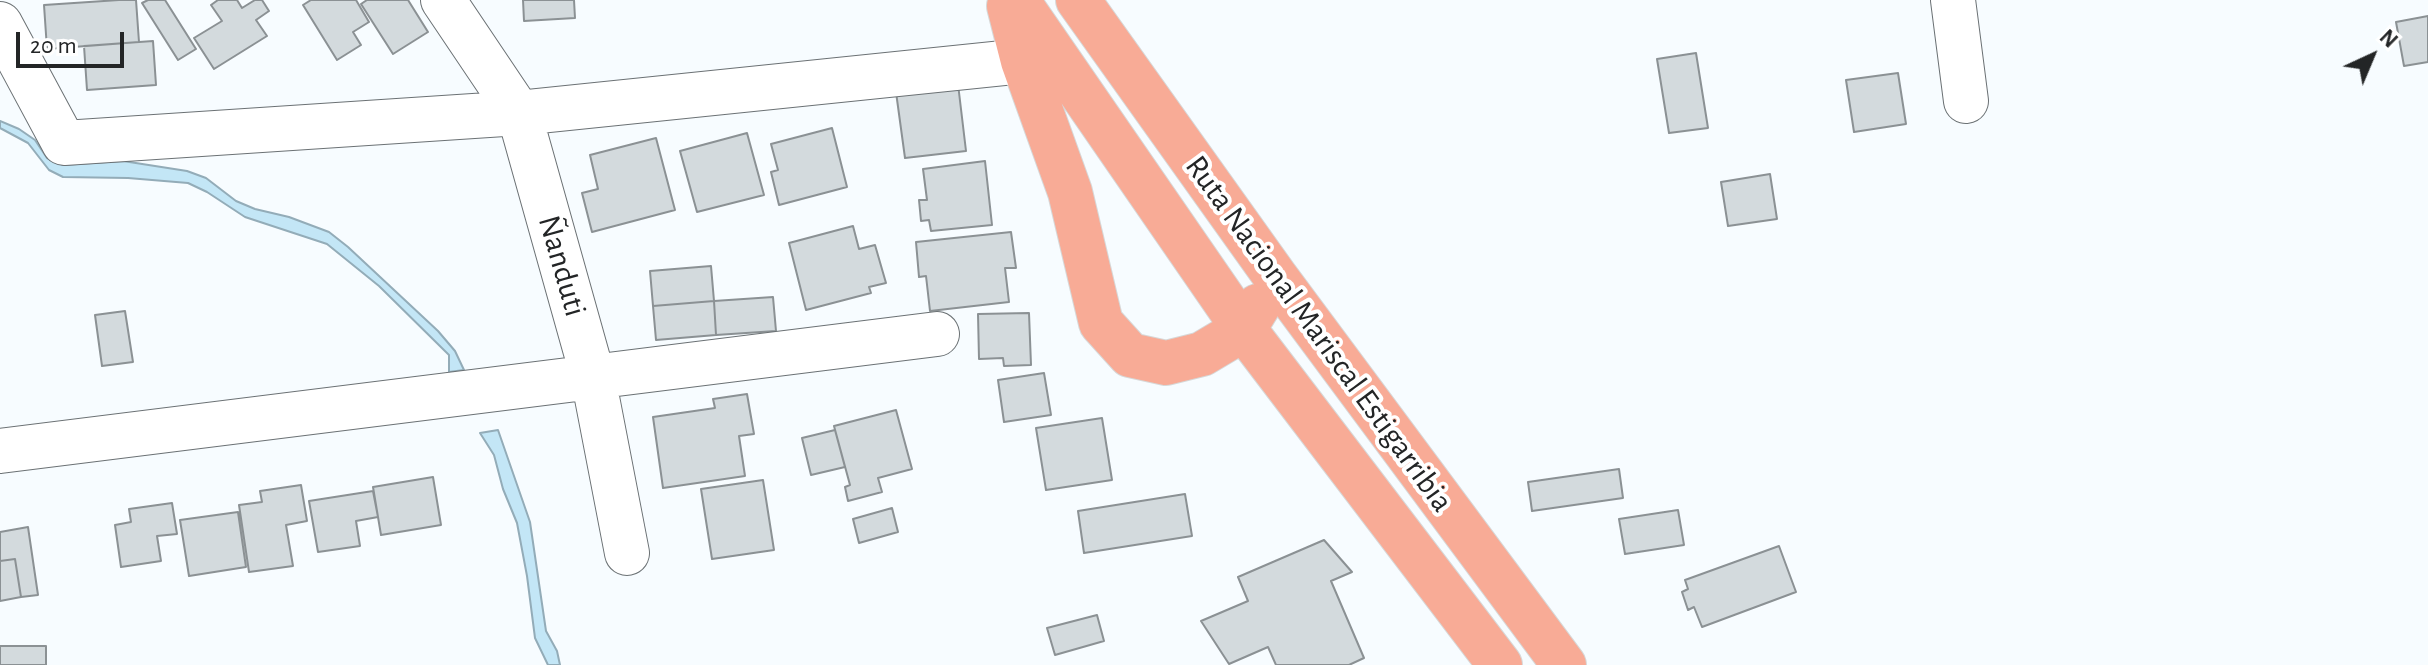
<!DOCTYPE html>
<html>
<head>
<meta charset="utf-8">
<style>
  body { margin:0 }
  #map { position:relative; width:2428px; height:665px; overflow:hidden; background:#f7fcff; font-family:"Alegreya Sans",sans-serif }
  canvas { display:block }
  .north { position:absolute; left:2332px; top:16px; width:80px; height:80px; -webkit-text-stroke:6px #fff; paint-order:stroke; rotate:44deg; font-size:22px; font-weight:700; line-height:32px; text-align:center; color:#232526 }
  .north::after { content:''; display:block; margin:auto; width:28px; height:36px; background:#232526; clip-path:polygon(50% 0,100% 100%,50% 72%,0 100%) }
  .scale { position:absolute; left:16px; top:32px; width:108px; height:36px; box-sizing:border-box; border:4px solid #232526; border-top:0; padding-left:10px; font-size:24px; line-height:28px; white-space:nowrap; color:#232526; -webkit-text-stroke:6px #fff; paint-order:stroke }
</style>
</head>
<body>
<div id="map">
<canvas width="2428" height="665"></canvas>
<div class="north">N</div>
<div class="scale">20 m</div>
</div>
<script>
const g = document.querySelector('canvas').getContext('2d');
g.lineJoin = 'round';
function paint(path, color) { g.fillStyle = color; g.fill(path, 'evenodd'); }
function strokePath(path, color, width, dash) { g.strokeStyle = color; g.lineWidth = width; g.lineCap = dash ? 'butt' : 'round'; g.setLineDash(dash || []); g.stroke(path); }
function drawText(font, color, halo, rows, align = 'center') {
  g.font = font + ' "Alegreya Sans",sans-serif'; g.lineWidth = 8; g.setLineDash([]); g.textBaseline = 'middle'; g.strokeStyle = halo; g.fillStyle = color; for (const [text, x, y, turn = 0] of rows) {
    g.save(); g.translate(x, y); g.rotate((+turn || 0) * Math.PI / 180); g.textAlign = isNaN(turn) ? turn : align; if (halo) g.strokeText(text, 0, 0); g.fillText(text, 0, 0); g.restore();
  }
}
const water = new Path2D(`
  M0,121L19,129L35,140L47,158L63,165L123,161L187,171L206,178L236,201L255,209L289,217L329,232L348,247L438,331L455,351L464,370L449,372V355L379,286L327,244L245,217L207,192L188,183L128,178L63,177L49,170L28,143L0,128Z
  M498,430L530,522L546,631L557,651L560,665H548L535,638L527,576L517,523L503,489L494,455L480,433Z`);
paint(water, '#c3e6f6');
strokePath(water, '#93acb8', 2);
const building = new Path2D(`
  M119,0H136L139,42L47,49L44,5Z
  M148,0H165L196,49L178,60L142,3Z
  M218,0H237L242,8L255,0H262L269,11L256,20L267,36L214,69L194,38L222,21L211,5Z
  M311,0H356L369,22L353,32L361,45L337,60L303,5Z
  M367,0H408L428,32L393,54L361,4Z
  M523,0H574L575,18L524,21Z
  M2428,16V62L2404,66L2396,22Z
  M153,41L156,85L87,90L84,46Z
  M1696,53L1708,128L1669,133L1657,59Z
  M1898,73L1906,124L1854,132L1846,80Z
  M958,84L966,151L905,158L896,92Z
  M832,128L847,187L779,205L771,172L778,170L771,144Z
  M747,133L764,195L697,212L680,151Z
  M656,138L675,210L592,232L582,193L598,189L590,155Z
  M985,161L992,225L931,231L929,220L921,221L919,200H927L923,169Z
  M1770,174L1777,219L1728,226L1721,182Z
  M853,226L859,249L875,245L886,283L869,287L871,293L806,310L789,243Z
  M1011,232L1016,268H1005L1009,302L930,311L926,276L919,277L916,242Z
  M711,266L714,301L653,306L650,271Z
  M773,297L776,331L716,335L714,301Z
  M714,301L716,335L656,340L653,306Z
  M125,311L133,362L102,366L95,315Z
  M1029,313L1031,365L1004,366L1003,358L979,359L978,314Z
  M1044,373L1051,415L1004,422L998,380Z
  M747,394L754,434L739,436L745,476L663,488L653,417L715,408L713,399Z
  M896,410L912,469L878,478L882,492L848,501L845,487L850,485L834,426Z
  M1102,418L1112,480L1046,490L1036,428Z
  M835,430L845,467L811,475L802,438Z
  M1619,469L1623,498L1532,511L1528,482Z
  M433,477L441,525L381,535L373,487Z
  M763,480L774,550L712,559L701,489Z
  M301,485L307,521L286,525L293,566L249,572L239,505L262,502L260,491Z
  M373,491L378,517L356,521L360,546L318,552L309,501Z
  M1185,494L1192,536L1084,553L1078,511Z
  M172,503L177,534L157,536L161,561L121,567L115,525L131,522L129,509Z
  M892,508L898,532L859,543L853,519Z
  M1678,510L1684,545L1625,554L1619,519Z
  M238,512L246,567L189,576L180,520Z
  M28,527L38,595L21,597L15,559L0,561V532Z
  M1324,540L1352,572L1331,581L1364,658L1349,665H1276L1268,647L1229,664L1201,621L1248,601L1238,577Z
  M1779,546L1796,592L1702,627L1694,607L1688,610L1682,592L1688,589L1685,580Z
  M15,559L21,597L0,601V561Z
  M1097,615L1104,641L1055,655L1047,628Z
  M0,646H46V665H0Z`);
paint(building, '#d3dadd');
strokePath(building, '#8b9194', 2);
const minor = new Path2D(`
  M443,0L519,113L593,377L627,553
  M1953,0L1966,101
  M0,24L64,143L519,113L1023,61
  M0,451L937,334`);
const highway = new Path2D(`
  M1017,0L1244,329L1500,665
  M1078,0L1275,276L1564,665
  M1009,6L1023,61L1070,192L1101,323L1130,355L1166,363L1202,354L1244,329L1258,306`);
strokePath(minor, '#6b7174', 46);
strokePath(highway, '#d7d8d8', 46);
strokePath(minor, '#fff', 44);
strokePath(highway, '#f8ab96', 44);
drawText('32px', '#232526', '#fff', [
  ["Ñanduti",562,266,74],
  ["Ruta Nacional Mariscal Estigarribia",1319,334,54]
]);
</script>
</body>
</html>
